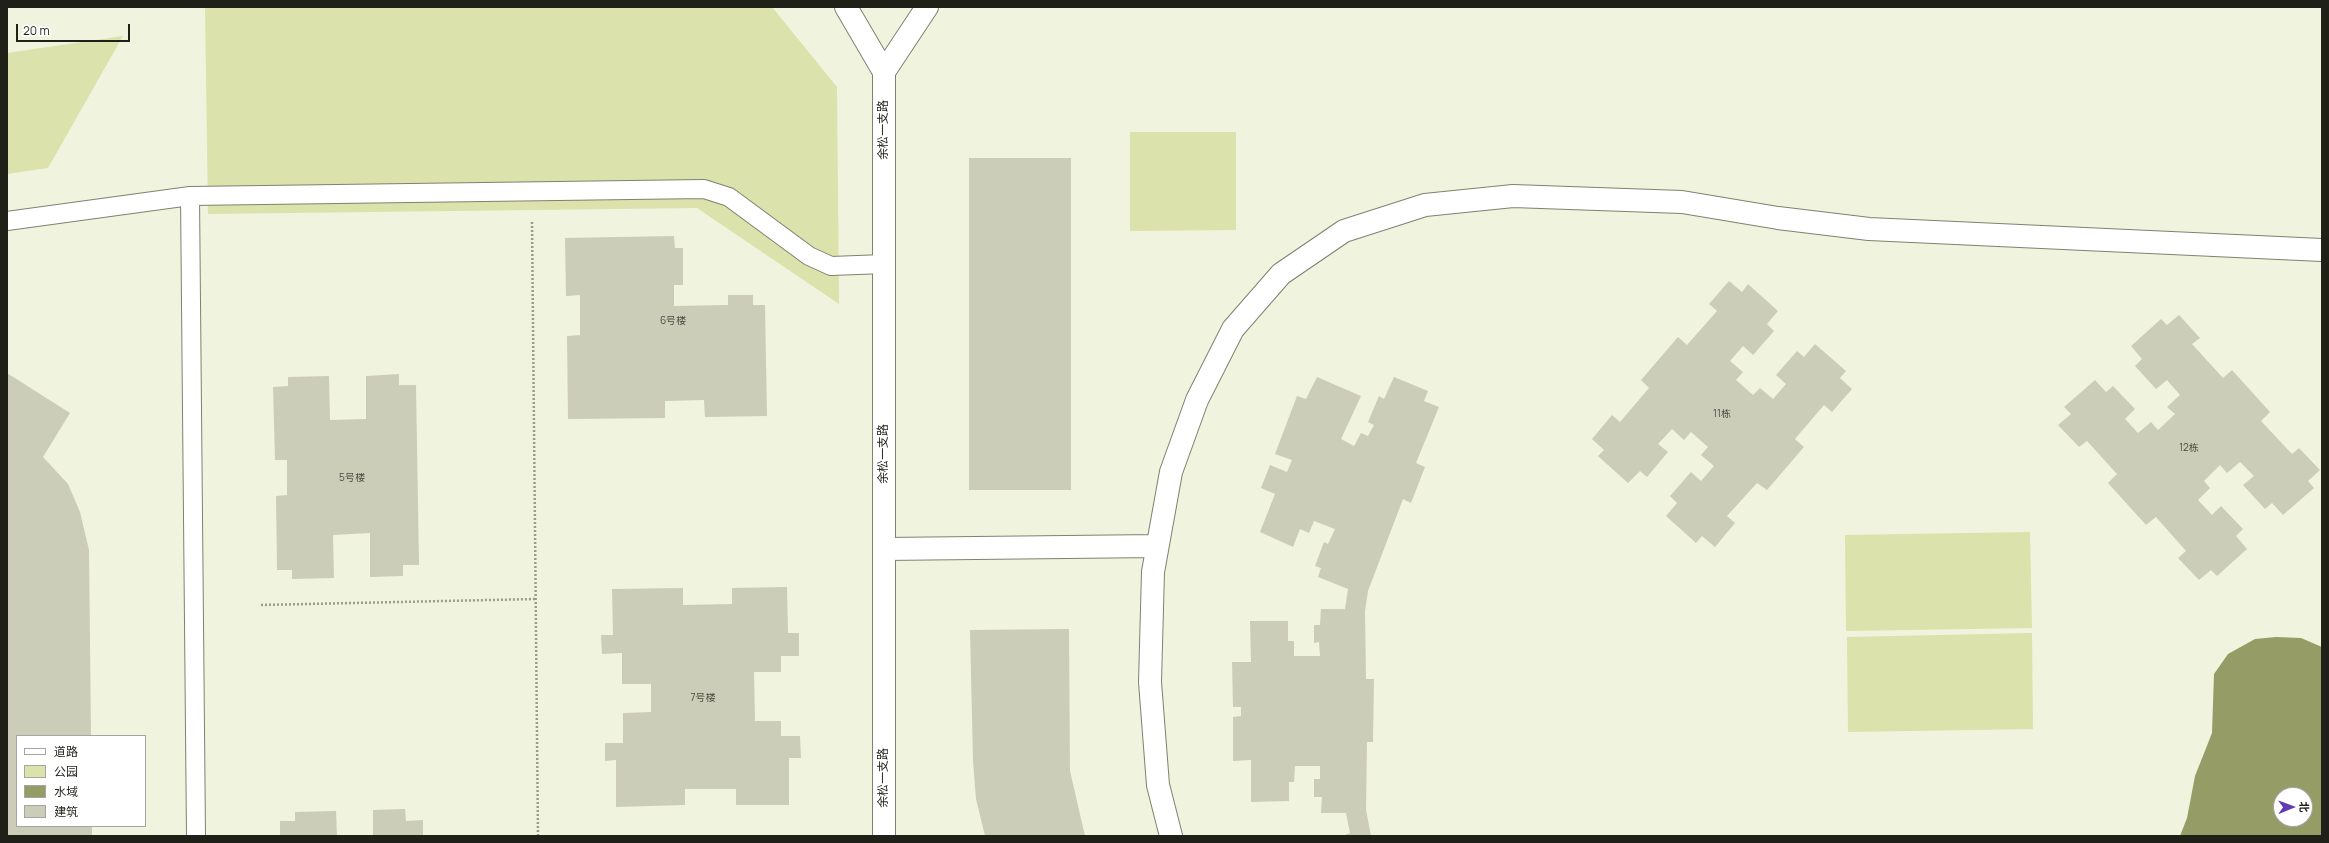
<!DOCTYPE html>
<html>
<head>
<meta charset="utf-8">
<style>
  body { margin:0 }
  #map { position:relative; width:2329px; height:843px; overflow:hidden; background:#f0f3de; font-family:Manrope,"Noto Sans SC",sans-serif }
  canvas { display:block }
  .frame { position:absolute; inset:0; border:8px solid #1f2018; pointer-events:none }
  .legend { position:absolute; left:16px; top:735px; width:130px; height:92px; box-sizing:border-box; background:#fff; border:1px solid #a5a6a3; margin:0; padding:5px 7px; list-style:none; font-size:12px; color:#1f2018 }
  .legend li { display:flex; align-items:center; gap:8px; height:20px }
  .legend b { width:20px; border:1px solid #a5a6a3 }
  .north { position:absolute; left:2273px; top:787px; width:40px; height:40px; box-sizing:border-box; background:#fff; border:1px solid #a5a6a3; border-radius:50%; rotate:89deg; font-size:11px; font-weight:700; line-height:16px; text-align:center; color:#1f2018 }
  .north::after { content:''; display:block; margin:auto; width:14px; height:18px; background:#623bb3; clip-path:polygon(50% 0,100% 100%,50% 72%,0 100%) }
  .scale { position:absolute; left:16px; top:24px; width:114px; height:18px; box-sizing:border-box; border:2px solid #1f2018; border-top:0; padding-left:5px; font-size:12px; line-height:14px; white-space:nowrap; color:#1f2018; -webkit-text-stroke:3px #fff; paint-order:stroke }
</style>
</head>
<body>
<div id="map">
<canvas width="2329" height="843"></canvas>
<div class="frame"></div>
<ul class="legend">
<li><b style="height:5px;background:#fff"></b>道路</li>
<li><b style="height:11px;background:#dce2ab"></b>公园</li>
<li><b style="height:11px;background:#969c66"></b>水域</li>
<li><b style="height:11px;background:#cbcdb9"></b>建筑</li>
</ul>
<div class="north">北</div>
<div class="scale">20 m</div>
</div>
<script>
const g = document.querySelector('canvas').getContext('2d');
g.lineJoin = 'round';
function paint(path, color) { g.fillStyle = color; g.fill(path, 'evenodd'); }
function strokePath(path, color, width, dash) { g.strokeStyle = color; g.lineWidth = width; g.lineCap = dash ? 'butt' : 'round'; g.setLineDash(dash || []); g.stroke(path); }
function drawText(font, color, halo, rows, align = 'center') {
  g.font = font + ' Manrope,"Noto Sans SC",sans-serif'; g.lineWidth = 3; g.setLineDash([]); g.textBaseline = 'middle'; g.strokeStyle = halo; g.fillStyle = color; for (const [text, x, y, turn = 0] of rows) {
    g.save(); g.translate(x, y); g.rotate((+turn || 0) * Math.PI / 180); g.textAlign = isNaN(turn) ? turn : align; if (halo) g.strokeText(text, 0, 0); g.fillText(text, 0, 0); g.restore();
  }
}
paint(new Path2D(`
  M205,7H772L837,87L839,304L697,208L208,214Z
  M123,36L48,168L7,174V53Z
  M1130,132H1236V230L1130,231Z
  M2030,532L2032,628L1846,631L1845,535Z
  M2032,633L2033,729L1848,732L1847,637Z`), '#dce2ab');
paint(new Path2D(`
  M2276,637L2301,638L2322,647V836H2180L2187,818L2195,776L2212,733L2214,674L2228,654L2255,639ZM2281,795H2305V819H2281Z`), '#969c66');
paint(new Path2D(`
  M969,158H1071V490H969Z
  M674,236L675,248H683V285H674V306L728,305V295H753V305H765L767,416L705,417L704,400L665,401V418L568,419L567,336L580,335V295L566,296L565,238Z
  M1729,281L1742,292L1748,284L1778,311L1767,324L1774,331L1753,355L1743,346L1730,361L1743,372L1736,380L1753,395L1760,388L1773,399L1786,384L1776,375L1797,351L1804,357L1815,344L1846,371L1840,378L1852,389L1832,412L1824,405L1795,439L1804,447L1767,490L1757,483L1727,516L1735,523L1715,547L1702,536L1696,543L1666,516L1677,503L1670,496L1691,472L1701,481L1714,466L1701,455L1708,447L1691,432L1684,440L1672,429L1658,444L1668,452L1647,477L1640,471L1628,483L1598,456L1604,450L1592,439L1612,415L1620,422L1649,388L1641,380L1678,337L1687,345L1717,311L1709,304Z
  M2179,315L2200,338L2192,344L2223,378L2232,370L2270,412L2261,421L2292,454L2299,448L2320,470L2308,481L2314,488L2283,515L2272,503L2265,509L2243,485L2254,476L2240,462L2227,473L2220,465L2204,481L2210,488L2198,500L2212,515L2221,506L2243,529L2236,536L2247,549L2217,576L2211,570L2199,580L2178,558L2186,551L2156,517L2146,525L2108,483L2117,474L2087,441L2079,447L2058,425L2071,414L2064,407L2095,380L2106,392L2113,386L2135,409L2125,419L2138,433L2151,422L2158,430L2175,414L2167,407L2180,395L2167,380L2156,389L2135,366L2142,359L2131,346L2161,319L2167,325Z
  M7,373L70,413L43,457L68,484L80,512L89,550L91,736H17V826H92V836H7Z
  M399,374V385H416L419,565H403V576L370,577V533L333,535L334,578L292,579V570H277L276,496L287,495V460H275L273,387L288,386V377L329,376L330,420L366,419V376Z
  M1317,377L1361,396L1341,439L1354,446L1361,433L1368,436L1374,425L1368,422L1379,396L1384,399L1394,377L1428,391L1424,401L1439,407L1416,463L1425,467L1411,503L1403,499L1368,591L1365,611L1366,679H1374L1373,742H1367L1366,810L1371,836H1342L1350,833L1346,813H1321L1322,797H1314V779H1320V766H1295L1294,782H1289V801L1251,802V760L1233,761V717L1241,716V707H1233L1232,662H1251L1250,621H1288V641H1294V656H1320L1319,642L1314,643V625H1320L1321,609H1345L1348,589L1318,577L1321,568L1315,566L1324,542L1328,544L1335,529L1314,521L1309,533L1300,529L1293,547L1260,532L1275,494L1261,488L1270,465L1287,472L1292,460L1275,454L1297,396L1306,399Z
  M787,587L788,633H799V656H781V672H754L755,721H781V736H800L801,758H789V805H736V789H685V805L616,807V760L605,761V743H623V713L651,712V684H622V653L602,654L601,635H613L612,589L683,588V605L732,604V588Z
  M1069,629L1070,771L1085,836H985L976,799L973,761L970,630Z
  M405,809L406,821L423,820V836H373V810Z
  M336,811L337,836H280V821H295V812Z`), '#cbcdb9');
const lane = new Path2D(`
  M190,196L196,836
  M7,221L190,196L704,189L729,197L809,256L831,266L884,264`);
const street = new Path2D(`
  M884,549L1157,546
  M1171,836L1158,785L1150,682L1153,572L1171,472L1197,400L1233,329L1281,274L1344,231L1425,205L1513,196L1682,202L1778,218L1869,229L2322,250`);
const secondary = new Path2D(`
  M846,7L884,72
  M884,72L927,7
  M884,836V72`);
strokePath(lane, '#7f826f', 20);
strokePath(street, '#7f826f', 24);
strokePath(secondary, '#7f826f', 24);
strokePath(new Path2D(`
  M532,222L538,836
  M261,605L536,599`), '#9a9d8d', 2.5, [2, 2]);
strokePath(lane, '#fff', 18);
strokePath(street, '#fff', 22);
strokePath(secondary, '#fff', 22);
drawText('10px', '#4a4b40', null, [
  ["6号楼",673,321],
  ["11栋",1722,414],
  ["12栋",2189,448],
  ["5号楼",352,478],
  ["7号楼",703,698]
]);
drawText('12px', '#1f2018', '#fff', [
  ["余松一支路",884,130,-90],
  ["余松一支路",884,454,-90],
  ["余松一支路",884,778,-90]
]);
</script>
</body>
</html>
